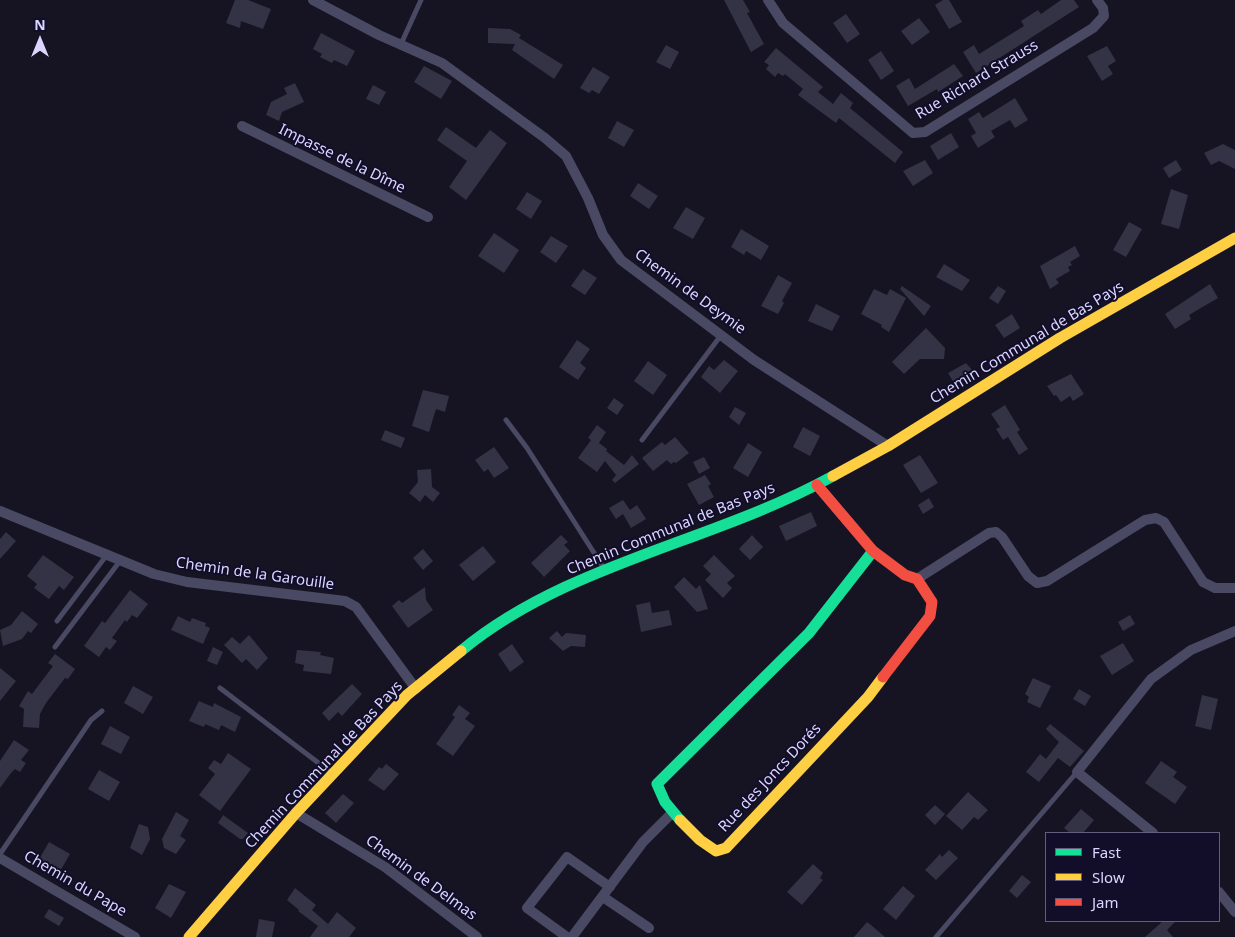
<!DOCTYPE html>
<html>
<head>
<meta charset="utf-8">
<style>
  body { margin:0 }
  #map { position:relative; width:1235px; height:937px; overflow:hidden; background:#161423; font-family:"Noto Sans",sans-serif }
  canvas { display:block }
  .legend { position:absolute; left:1045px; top:832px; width:175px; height:90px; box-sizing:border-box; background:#120e29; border:1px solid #625e7f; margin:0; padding:6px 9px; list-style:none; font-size:15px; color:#dad6ff }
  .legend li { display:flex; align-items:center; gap:10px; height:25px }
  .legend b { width:25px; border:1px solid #625e7f }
  .north { position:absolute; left:15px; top:15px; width:50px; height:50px; -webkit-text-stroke:4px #120e29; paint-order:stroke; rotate:0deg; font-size:14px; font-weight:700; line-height:20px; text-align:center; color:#dad6ff }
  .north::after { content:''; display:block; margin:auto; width:18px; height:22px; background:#dad6ff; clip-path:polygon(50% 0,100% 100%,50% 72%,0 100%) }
</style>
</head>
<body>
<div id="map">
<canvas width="1235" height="937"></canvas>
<ul class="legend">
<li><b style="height:6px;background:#16e098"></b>Fast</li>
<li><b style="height:6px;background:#ffcf43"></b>Slow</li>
<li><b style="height:6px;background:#f24e42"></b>Jam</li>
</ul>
<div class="north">N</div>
</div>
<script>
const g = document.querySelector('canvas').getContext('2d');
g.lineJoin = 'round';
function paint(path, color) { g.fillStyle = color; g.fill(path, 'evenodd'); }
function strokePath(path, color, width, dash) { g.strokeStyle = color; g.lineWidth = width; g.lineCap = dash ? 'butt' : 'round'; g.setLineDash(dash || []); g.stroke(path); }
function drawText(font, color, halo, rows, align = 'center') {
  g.font = font + ' "Noto Sans",sans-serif'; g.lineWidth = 4; g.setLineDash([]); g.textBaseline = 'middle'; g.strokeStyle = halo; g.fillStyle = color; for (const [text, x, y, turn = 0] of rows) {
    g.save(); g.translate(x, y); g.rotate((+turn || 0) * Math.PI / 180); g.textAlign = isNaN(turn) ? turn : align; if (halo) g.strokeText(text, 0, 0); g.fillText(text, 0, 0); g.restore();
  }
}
paint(new Path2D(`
  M235,0H248L271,9L263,29L241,21L240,28L226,23Z
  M724,0H743L750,12L747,13L764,44L751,52Z
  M943,0H949L962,22L949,29L935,5Z
  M1061,0H1074L1079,7L976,73L963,52L974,45L979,54L1024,26L1021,21L1038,10L1041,14Z
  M846,14L860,34L847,43L833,23Z
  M919,18L930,32L912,45L901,31Z
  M488,28L510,29L521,35L519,38L563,65L554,79L512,50L515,44L488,43Z
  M321,33L355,51L347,66L334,60L332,63L320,57L322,54L313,49Z
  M666,45L679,52L670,69L656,62Z
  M1107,46L1116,61L1108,66L1113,74L1102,81L1087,56Z
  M776,48L823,87L818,92L833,104L841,93L853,103L850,108L903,152L895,163L839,118L836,123L798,95L803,89L785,74L783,76L778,73L775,77L766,69L769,65L764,62Z
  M881,51L894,71L881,80L868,60Z
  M954,64L963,76L938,92L937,89L908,106L896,86L909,78L915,89Z
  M424,66L452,81L441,99L414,82Z
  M593,67L610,77L599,94L592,90L589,93L580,88Z
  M295,83L304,102L282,112L279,121L266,115L271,102L287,94L284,88Z
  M373,85L386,92L379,105L366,99Z
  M1015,98L1028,120L1015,128L1010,120L991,131L995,137L978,148L971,136L976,133L968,119L979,112L983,118Z
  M617,121L634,130L624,147L608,138Z
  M446,127L476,148L490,130L507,143L466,200L449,187L467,161L437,140Z
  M951,133L959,147L938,160L930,146Z
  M1223,144L1235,150V169L1219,161L1211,165L1204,153Z
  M925,160L933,173L913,186L903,171Z
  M1176,160L1182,170L1169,178L1163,168Z
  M638,183L658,196L649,209L630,196Z
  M1171,189L1188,195L1179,229L1161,224Z
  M527,192L542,201L531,219L516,209Z
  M686,207L705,218L693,239L673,228Z
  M1129,222L1142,229L1126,257L1113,250Z
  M741,229L769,246L761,260L746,251L744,255L731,247Z
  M494,233L519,250L504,273L478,256Z
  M551,236L568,246L556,263L540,252Z
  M1075,246L1080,256L1070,262L1072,265L1068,267L1070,271L1056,279L1059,283L1050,289L1040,266Z
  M944,264L970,280L962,291L936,277Z
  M583,269L597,278L585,295L571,286Z
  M778,275L792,283L782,301L784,303L778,314L761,306Z
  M1210,284L1218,298L1189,315L1191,319L1175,329L1165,314Z
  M902,286L931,306L924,316L900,289Z
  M998,286L1006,291L998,304L989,298Z
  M874,289L887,295L890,289L906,298L889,332L881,327L882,325L861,314Z
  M816,304L840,316L832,331L808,321Z
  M1012,314L1020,328L1004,338L995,325Z
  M926,328L945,348L944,359H920L904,374L892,362Z
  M577,340L590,349L580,363L586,368L578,380L559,367Z
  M724,360L738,371L720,393L701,377L709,366L714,370Z
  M648,361L667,375L653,395L634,381Z
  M966,363L975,373L954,383L948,373Z
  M1071,374L1084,394L1073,401L1070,396L1061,402L1056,395L1054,396L1047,386Z
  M423,390L449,396L445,412L436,409L429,432L412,426Z
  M614,398L624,405L617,415L607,408Z
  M1005,405L1020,430L1017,432L1028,449L1019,455L1008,437L1003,440L996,429L1000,427L991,414Z
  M735,407L746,413L739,425L729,417Z
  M597,425L606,432L599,443L607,449L606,451L624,465L632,455L639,464L615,483L612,480L616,475L605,461L597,472L578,458L591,440L588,438Z
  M803,427L820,436L810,456L793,447Z
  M385,430L405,438L401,448L381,440Z
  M675,437L689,453L676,463L674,462L671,464L667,460L653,471L642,458L662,442L665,445Z
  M748,443L762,452L748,477L733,468Z
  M494,447L509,468L494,478L488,469L484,472L475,460Z
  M920,455L938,483L921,493L903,465Z
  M704,457L710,468L699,474L693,462Z
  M431,469L432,487L440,493L433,502L425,495L420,502L409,493L418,482L417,470Z
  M705,475L711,484L708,486L714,497L699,505L687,484Z
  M929,498L934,507L923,514L918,505Z
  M623,500L630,510L637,505L646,519L631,528L623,514L616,519L609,508Z
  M811,512L817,526L786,541L779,526Z
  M6,532L16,541L0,559V539Z
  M561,535L568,542L564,545L570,551L544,577L531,563Z
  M752,535L763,547L750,560L739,549Z
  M483,546L496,562L473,581L459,565Z
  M423,549L433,561L423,570L413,558Z
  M43,555L74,577L64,590L59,586L49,599L34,588L37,584L27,576Z
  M714,555L735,576L727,583L732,588L723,598L705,580L711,574L703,566Z
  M684,577L696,589L700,585L708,609L697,612L674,587Z
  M425,587L426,600L433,610L408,628L392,606L399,600L402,603Z
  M130,590L148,604L137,618L132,615L127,622L125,620L112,638L117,641L110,650L106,647L99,657L84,646L102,621L105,623Z
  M650,602L652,613L669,610L672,625L641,632L636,605Z
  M22,611L38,624L31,633L28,631L22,639L3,646L0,630L11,625Z
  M1130,615L1135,624L1123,631L1118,622Z
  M178,616L190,622L192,618L206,623L205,626L210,628L203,644L171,630Z
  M557,631L562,637L566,633L586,635L585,647L571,646L563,651L549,638Z
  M249,635L268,658L257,670L246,659L242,663L224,645L232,637L240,644Z
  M1123,643L1134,661L1112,675L1100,656Z
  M512,644L524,662L510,672L498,654Z
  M213,647L223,652L217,665L207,661Z
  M297,650L321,652L320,655L334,658L331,674L303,671L304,665L295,663Z
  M55,654L75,669L68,679L65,678L46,703L40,714L39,728L23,727L24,709L19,706L28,691L32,694L53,666L48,663Z
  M0,668L16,681L0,701Z
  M1033,678L1051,686L1040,708L1027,702L1029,697L1025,694Z
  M352,684L362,694L342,716L338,712L329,721L322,713Z
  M133,686L153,697L143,714L124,703Z
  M1079,689L1091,696L1085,706L1073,699Z
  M1202,695L1218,699L1211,730L1195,726Z
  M199,701L213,707L214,703L241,717L235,732L221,725L219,730L205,724L204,727L189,721Z
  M459,705L470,713L465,719L475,726L453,756L436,744L455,717L452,715Z
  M1050,724L1084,751L1070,767L1058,758L1039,782L1026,772L1040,754L1046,759L1059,742L1046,729Z
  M110,726L130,737L121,754L101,744Z
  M14,740L29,750L21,760L26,763L20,772L15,769L11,773L0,788V761Z
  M228,753L251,769L220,811L199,795L215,774L208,768L214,760L221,764Z
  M1161,761L1177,772L1173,777L1187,787L1175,804L1145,783Z
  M386,764L399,774L384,791L368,780L379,767L382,769Z
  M99,770L120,782L109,801L88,789Z
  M968,792L988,810L978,820L974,817L962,830L946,816Z
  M343,794L354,803L336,823L325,813Z
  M935,805L945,814L935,825L925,815Z
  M1081,809L1094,820L1083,833H1070L1064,828Z
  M176,812L189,820L180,836L186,840L176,854L164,848L162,839Z
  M223,815L248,833L243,839H240L218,823Z
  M139,824L148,827L150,839L142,855L130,848Z
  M49,842L70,854L59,873L38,861Z
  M949,850L958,858L936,880L925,870L940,854L942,857Z
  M813,864L823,873L820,878L823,880L802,905L787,892Z
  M1022,875L1031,882L1017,898L1009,891Z
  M169,884L186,892L171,918L155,908Z
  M903,886L915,896L896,920L883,909Z
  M295,888L316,905L312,910L328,924L337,912L356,928L349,937H310L318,926L298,911L299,910L287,900Z
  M49,909L64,918L59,926L44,917Z
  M259,919L275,922L272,937H256Z
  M1163,921H1176L1167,930L1173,937H1145Z
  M867,922L871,925L885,937H854Z`), '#343245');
strokePath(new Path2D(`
  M401,44L421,0
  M506,420L527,448L605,570
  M642,440L722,334
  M57,621L106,556
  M55,647L120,561
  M220,688L333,774
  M0,854L91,720L102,711
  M936,937L1077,772`), '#494964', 5);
strokePath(new Path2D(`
  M313,0L379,35L442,63L545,138L566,156L588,198L603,235L621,260L754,360L888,446
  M768,0L783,23L913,133L925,132L1093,28L1104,16L1103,8L1097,0
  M242,126L428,217
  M0,511L154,574L187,582L345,601L356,607L416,689
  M917,579L989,533L996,532L1002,537L1028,576L1037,583L1047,581L1145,520L1156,518L1164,522L1203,582L1215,588H1235
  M296,813L385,867L477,937
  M1153,833L1077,772L1151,679L1191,650L1235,631
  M0,858L135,937
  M1219,892L1235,912
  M603,897L649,928
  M567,937L527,908L567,857L610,887
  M572,937L643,842L673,812`), '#494964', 10);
strokePath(new Path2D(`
  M461,651C567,563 714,542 833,476
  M680,820L665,802L657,784L809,633L873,551`), '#16e098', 11);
strokePath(new Path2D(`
  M833,476L888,446L1060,338L1235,238
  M680,820L700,840L716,851L726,848L868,697L883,677
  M189,937L296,813L407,695L461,651`), '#ffcf43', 11);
strokePath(new Path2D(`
  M817,485L873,551L905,575L917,579L932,602L930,616L883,677`), '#f24e42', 11);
drawText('15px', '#dad6ff', '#120e29', [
  ["Rue Richard Strauss",977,80,-31],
  ["Impasse de la Dîme",342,159,26],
  ["Chemin de Deymie",690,292,36],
  ["Chemin Communal de Bas Pays",1027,343,-31],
  ["Chemin Communal de Bas Pays",671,529,-22],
  ["Chemin de la Garouille",255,574,8],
  ["Chemin Communal de Bas Pays",324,765,-47],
  ["Rue des Joncs Dorés",770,778,-47],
  ["Chemin de Delmas",421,878,36],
  ["Chemin du Pape",75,884,30]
]);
</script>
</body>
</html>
